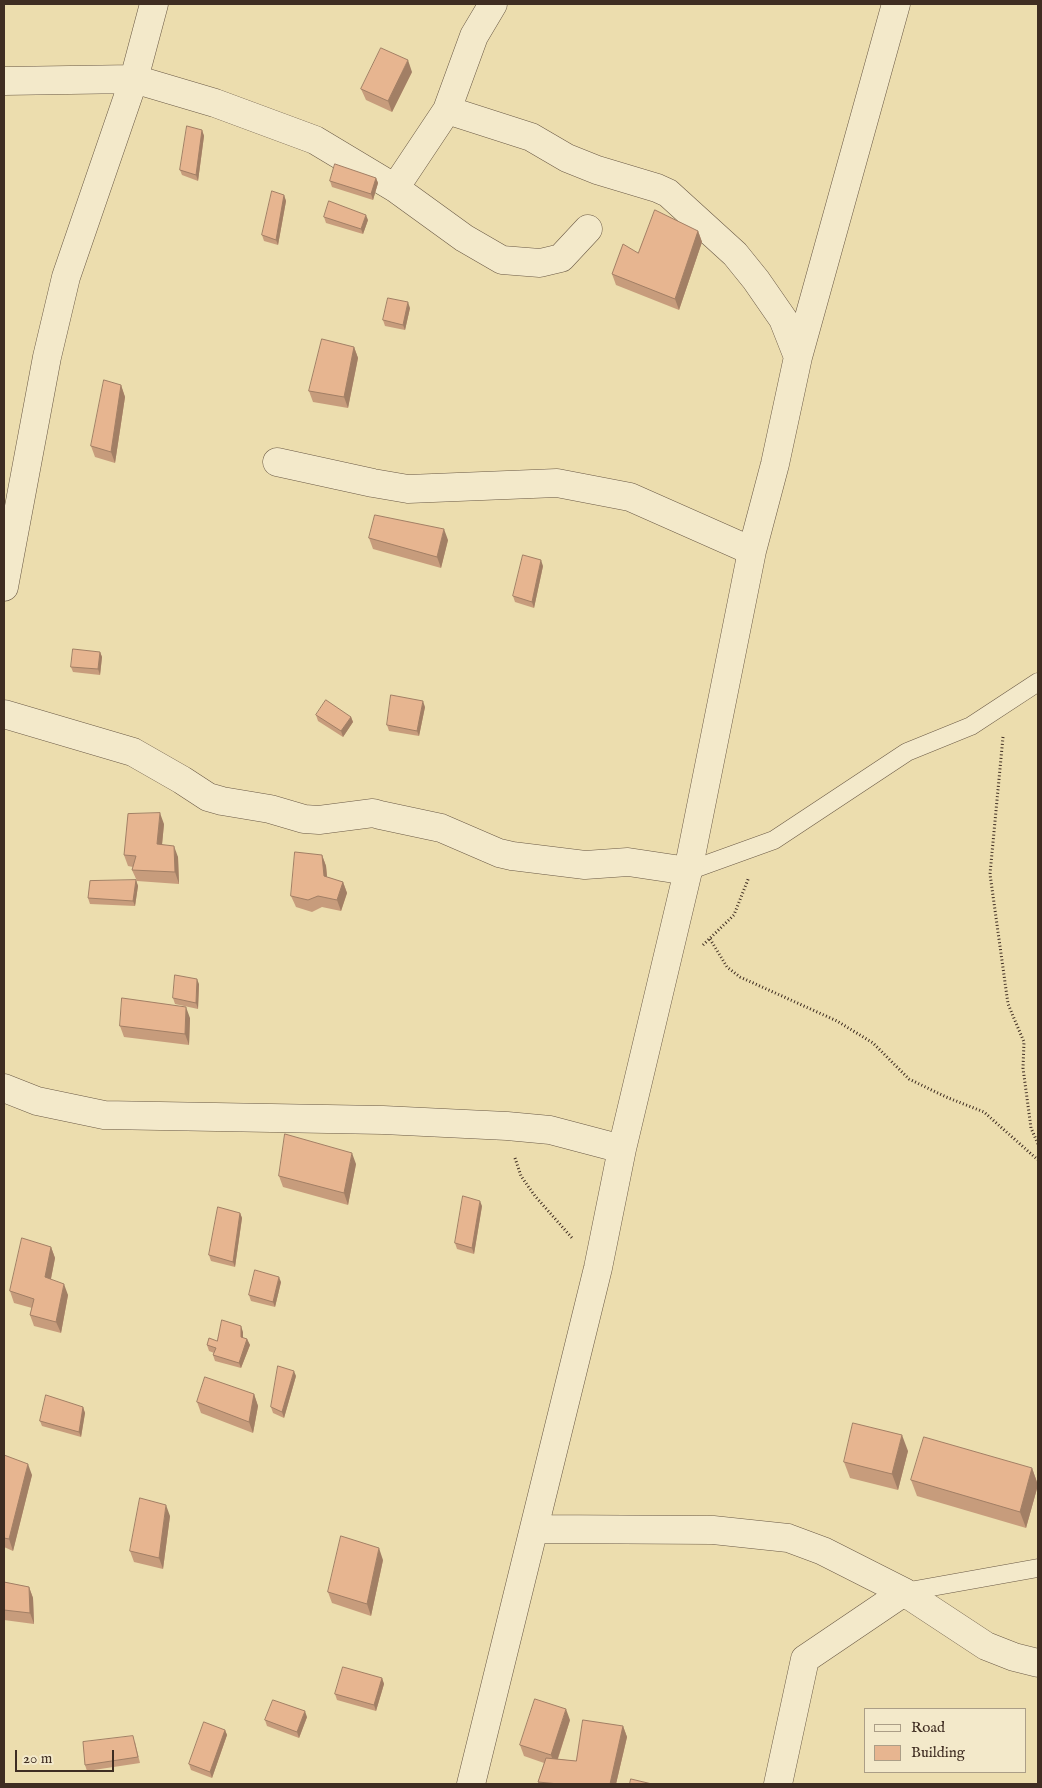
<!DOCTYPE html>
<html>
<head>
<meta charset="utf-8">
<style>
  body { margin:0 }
  #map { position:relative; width:1042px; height:1788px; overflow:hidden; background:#ecddae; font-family:"IM FELL English",serif }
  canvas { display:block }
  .frame { position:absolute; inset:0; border:5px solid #3f2d22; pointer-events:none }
  .legend { position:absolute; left:864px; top:1708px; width:162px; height:65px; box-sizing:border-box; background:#f3e9ca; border:1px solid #ab9e87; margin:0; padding:6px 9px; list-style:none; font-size:15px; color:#3f2d22 }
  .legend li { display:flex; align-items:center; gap:10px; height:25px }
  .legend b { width:25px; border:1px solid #ab9e87 }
  .scale { position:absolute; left:15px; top:1750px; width:99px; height:22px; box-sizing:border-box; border:2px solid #3f2d22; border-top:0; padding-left:6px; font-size:15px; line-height:18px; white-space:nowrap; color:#3f2d22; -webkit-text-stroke:4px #f3e9ca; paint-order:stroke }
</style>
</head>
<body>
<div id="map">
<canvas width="1042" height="1788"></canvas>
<div class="frame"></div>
<ul class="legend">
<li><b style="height:6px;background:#f3e9ca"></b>Road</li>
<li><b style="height:14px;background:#e7b590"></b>Building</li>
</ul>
<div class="scale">20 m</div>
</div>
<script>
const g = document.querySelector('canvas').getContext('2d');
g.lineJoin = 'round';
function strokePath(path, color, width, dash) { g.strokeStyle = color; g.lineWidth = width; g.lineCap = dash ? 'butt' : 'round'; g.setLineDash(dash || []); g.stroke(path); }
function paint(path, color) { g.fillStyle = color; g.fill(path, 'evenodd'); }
const service = new Path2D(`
  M688,871L774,840L907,752L971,726L1038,682
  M904,1592L1038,1568`);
const minor = new Path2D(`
  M4,81L134,79L215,103L315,140L395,188L464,238L502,260L540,263L561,258L588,229
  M447,110L531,137L567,158L597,170L657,188L668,193L735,254L756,280L783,319L798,357
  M395,188L447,110L474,36L493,4
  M277,462L373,483L408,489L557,483L630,497L752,551
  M4,587L47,357L66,277L134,79L154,4
  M4,714L133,752L182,780L208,797L222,801L270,809L304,819L319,820L373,813L380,815L441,828L499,853L512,856L585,865L628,862L688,871
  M4,1088L37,1101L104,1115L383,1120L507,1126L550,1130L622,1149
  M535,1529L713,1530L788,1538L823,1551L904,1592L986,1646L1014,1657L1038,1663
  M471,1784L598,1268L622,1149L688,871L752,551L775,464L798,357L896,4
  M778,1784L805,1659L904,1592`);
strokePath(service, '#6a5945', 19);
strokePath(minor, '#6a5945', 29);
strokePath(new Path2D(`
  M1003,737L990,874L1008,1004L1024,1042L1023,1068L1031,1128L1038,1144
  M710,939L727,967L740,977L837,1021L873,1043L909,1079L946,1097L984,1112L1038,1160
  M703,945L734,915L749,877
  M515,1158L521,1176L535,1196L573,1239`), '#3f2d22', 3, [1, 2.5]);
strokePath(service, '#f3e9ca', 18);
strokePath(minor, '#f3e9ca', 28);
paint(new Path2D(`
  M412,72L392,112L366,100L361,89Z
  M202,130L204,136L198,181L182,175L180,170Z
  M376,178L378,183L373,200L332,187L330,181Z
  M284,195L286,201L278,245L264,241L262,235Z
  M324,217L368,220L363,234L326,223Z
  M698,231L702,242L679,310L616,285L612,274L638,253Z
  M410,308L405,330L385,326L383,320Z
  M354,347L358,358L348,408L313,402L309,391Z
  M121,385L125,397L115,463L95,457L91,446Z
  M369,538L448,540L441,568L373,549Z
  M543,566L534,608L515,602L513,596Z
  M100,652L102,657L100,675L73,672L71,667Z
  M425,707L419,736L389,731L387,725Z
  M316,715L351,717L353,722L343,737L318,721Z
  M164,824L162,844L178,857L179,884L137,881L132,870L133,867L128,866L124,855Z
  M322,855L326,866L327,877L343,882L347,893L341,911L322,907L312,912L296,907L291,896Z
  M136,880L138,886L135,906L90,904L88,898Z
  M199,984L198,1009L175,1004L173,998Z
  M190,1018L189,1045L124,1037L120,1026Z
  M356,1164L348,1205L283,1187L279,1176Z
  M482,1206L474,1254L457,1249L455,1243Z
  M240,1213L242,1218L235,1267L211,1261L209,1255Z
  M51,1247L55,1258L51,1279L68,1295L61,1333L34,1326L30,1315L32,1308L14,1303L10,1291Z
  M281,1282L275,1307L251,1301L249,1295Z
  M243,1332V1338L247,1339L250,1345L241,1368L215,1361L213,1355L214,1353L209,1351L207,1345Z
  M296,1376L284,1418L273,1413L271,1407Z
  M254,1394L258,1406L253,1433L201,1413L197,1402Z
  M83,1407L85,1413L81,1437L42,1426L40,1421Z
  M908,1451L898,1490L850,1478L844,1462Z
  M4,1455L32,1475L13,1551L4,1547Z
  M1032,1468L1038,1485L1026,1528L917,1496L911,1480Z
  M170,1516L163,1569L134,1562L130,1551Z
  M383,1560L371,1616L332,1603L328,1592Z
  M4,1582L29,1587L33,1598L34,1624L4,1620Z
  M382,1678L384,1684L376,1711L337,1700L335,1694Z
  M307,1717L299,1738L267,1726L265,1720Z
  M570,1720L558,1759L576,1761L623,1726L627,1737L616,1784H539L538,1782L544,1763L524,1756L520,1745Z
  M225,1730L227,1735L212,1778L191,1770L189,1764Z
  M135,1742L140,1763L87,1771L85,1765Z`), '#c79c7c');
paint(new Path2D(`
  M408,60L412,72L392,112L388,101Z
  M202,130L204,136L198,181L196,175Z
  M376,178L378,183L373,200L371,194Z
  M284,195L286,201L278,245L276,240Z
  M366,215L368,220L363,234L361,229Z
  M698,231L702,242L679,310L675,299Z
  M408,302L410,308L405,330L403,325Z
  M354,347L358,358L348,408L344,397Z
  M121,385L125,397L115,463L111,452Z
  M444,529L448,540L441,568L437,557Z
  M541,560L543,566L534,608L532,602Z
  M100,652L102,657L100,675L98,669Z
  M423,701L425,707L419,736L417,731Z
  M351,717L353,722L343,737L341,731Z
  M160,813L164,824L161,855L157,844Z
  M174,846L178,857L179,884L175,872Z
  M322,855L326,866L328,887L324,876Z
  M136,880L138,886L135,906L133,901Z
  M343,882L347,893L341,911L337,900Z
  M197,979L199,984L198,1009L196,1003Z
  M186,1007L190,1018L189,1045L185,1034Z
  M352,1153L356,1164L348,1205L344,1193Z
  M480,1201L482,1206L474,1254L472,1248Z
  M240,1213L242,1218L235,1267L233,1262Z
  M51,1247L55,1258L49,1288L45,1277Z
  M279,1277L281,1282L275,1307L273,1302Z
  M64,1284L68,1295L61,1333L56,1322Z
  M241,1326L243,1332V1343L241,1337Z
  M247,1339L250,1345L241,1368L239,1363Z
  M294,1371L296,1376L284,1418L282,1412Z
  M254,1394L258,1406L253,1433L249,1422Z
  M83,1407L85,1413L81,1437L79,1432Z
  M902,1435L908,1451L898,1490L892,1474Z
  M28,1464L32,1475L13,1551L9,1539Z
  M1032,1468L1038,1485L1026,1528L1020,1512Z
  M166,1505L170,1516L163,1569L159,1558Z
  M379,1548L383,1560L371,1616L367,1604Z
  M29,1587L33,1598L34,1624L30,1613Z
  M382,1678L384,1684L376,1711L374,1705Z
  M566,1709L570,1720L555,1767L551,1755Z
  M305,1711L307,1717L299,1738L297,1732Z
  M623,1726L627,1737L616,1784H610Z
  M225,1730L227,1735L212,1778L210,1772Z`), '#a27f65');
const building = new Path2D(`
  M381,48L408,60L388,101L361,89Z
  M187,126L202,130L196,175L180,170Z
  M335,164L376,178L371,194L330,181Z
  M272,191L284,195L276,240L262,235Z
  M329,201L366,215L361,229L324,217Z
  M655,210L698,231L675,299L612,274L623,244L638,253Z
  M388,298L408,302L403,325L383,320Z
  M322,339L354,347L344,397L309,391Z
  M104,380L121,385L111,452L91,446Z
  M375,515L444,529L437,557L369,538Z
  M523,555L541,560L532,602L513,596Z
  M73,649L100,652L98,669L71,667Z
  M391,695L423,701L417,731L387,725Z
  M326,700L351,717L341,731L316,715Z
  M160,813L157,844L174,846L175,872L132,870L136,856L124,855L128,814Z
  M295,852L322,855L324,876L343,882L337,900L318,896L308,900L291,896Z
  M136,880L133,901L88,898L90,881Z
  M175,975L197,979L196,1003L173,998Z
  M122,998L186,1007L185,1034L120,1026Z
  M285,1134L352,1153L344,1193L279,1176Z
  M463,1196L480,1201L472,1248L455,1243Z
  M218,1207L240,1213L233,1262L209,1255Z
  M22,1238L51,1247L45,1277L64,1284L56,1322L30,1315L34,1299L10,1291Z
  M255,1270L279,1277L273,1302L249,1295Z
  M222,1320L241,1326V1337L247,1339L239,1363L213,1355L216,1348L207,1345L209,1338L217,1341Z
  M278,1366L294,1371L282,1412L271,1407Z
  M205,1377L254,1394L249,1422L197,1402Z
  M46,1395L83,1407L79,1432L40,1421Z
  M853,1423L902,1435L892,1474L844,1462Z
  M924,1437L1032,1468L1020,1512L911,1480Z
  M4,1455L28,1464L9,1539L4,1538Z
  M140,1498L166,1505L159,1558L130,1551Z
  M341,1536L379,1548L367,1604L328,1592Z
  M4,1582L29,1587L30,1613L4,1610Z
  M343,1667L382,1678L374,1705L335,1694Z
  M535,1699L566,1709L551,1755L520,1745Z
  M273,1700L305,1711L297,1732L265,1720Z
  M583,1720L623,1726L610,1784H559L538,1782L546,1758L576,1761Z
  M204,1722L225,1730L210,1772L189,1764Z
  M133,1736L138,1757L85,1765L83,1742Z
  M631,1779L652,1784H630Z`);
paint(building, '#e7b590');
strokePath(building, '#a27f65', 1);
</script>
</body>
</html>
